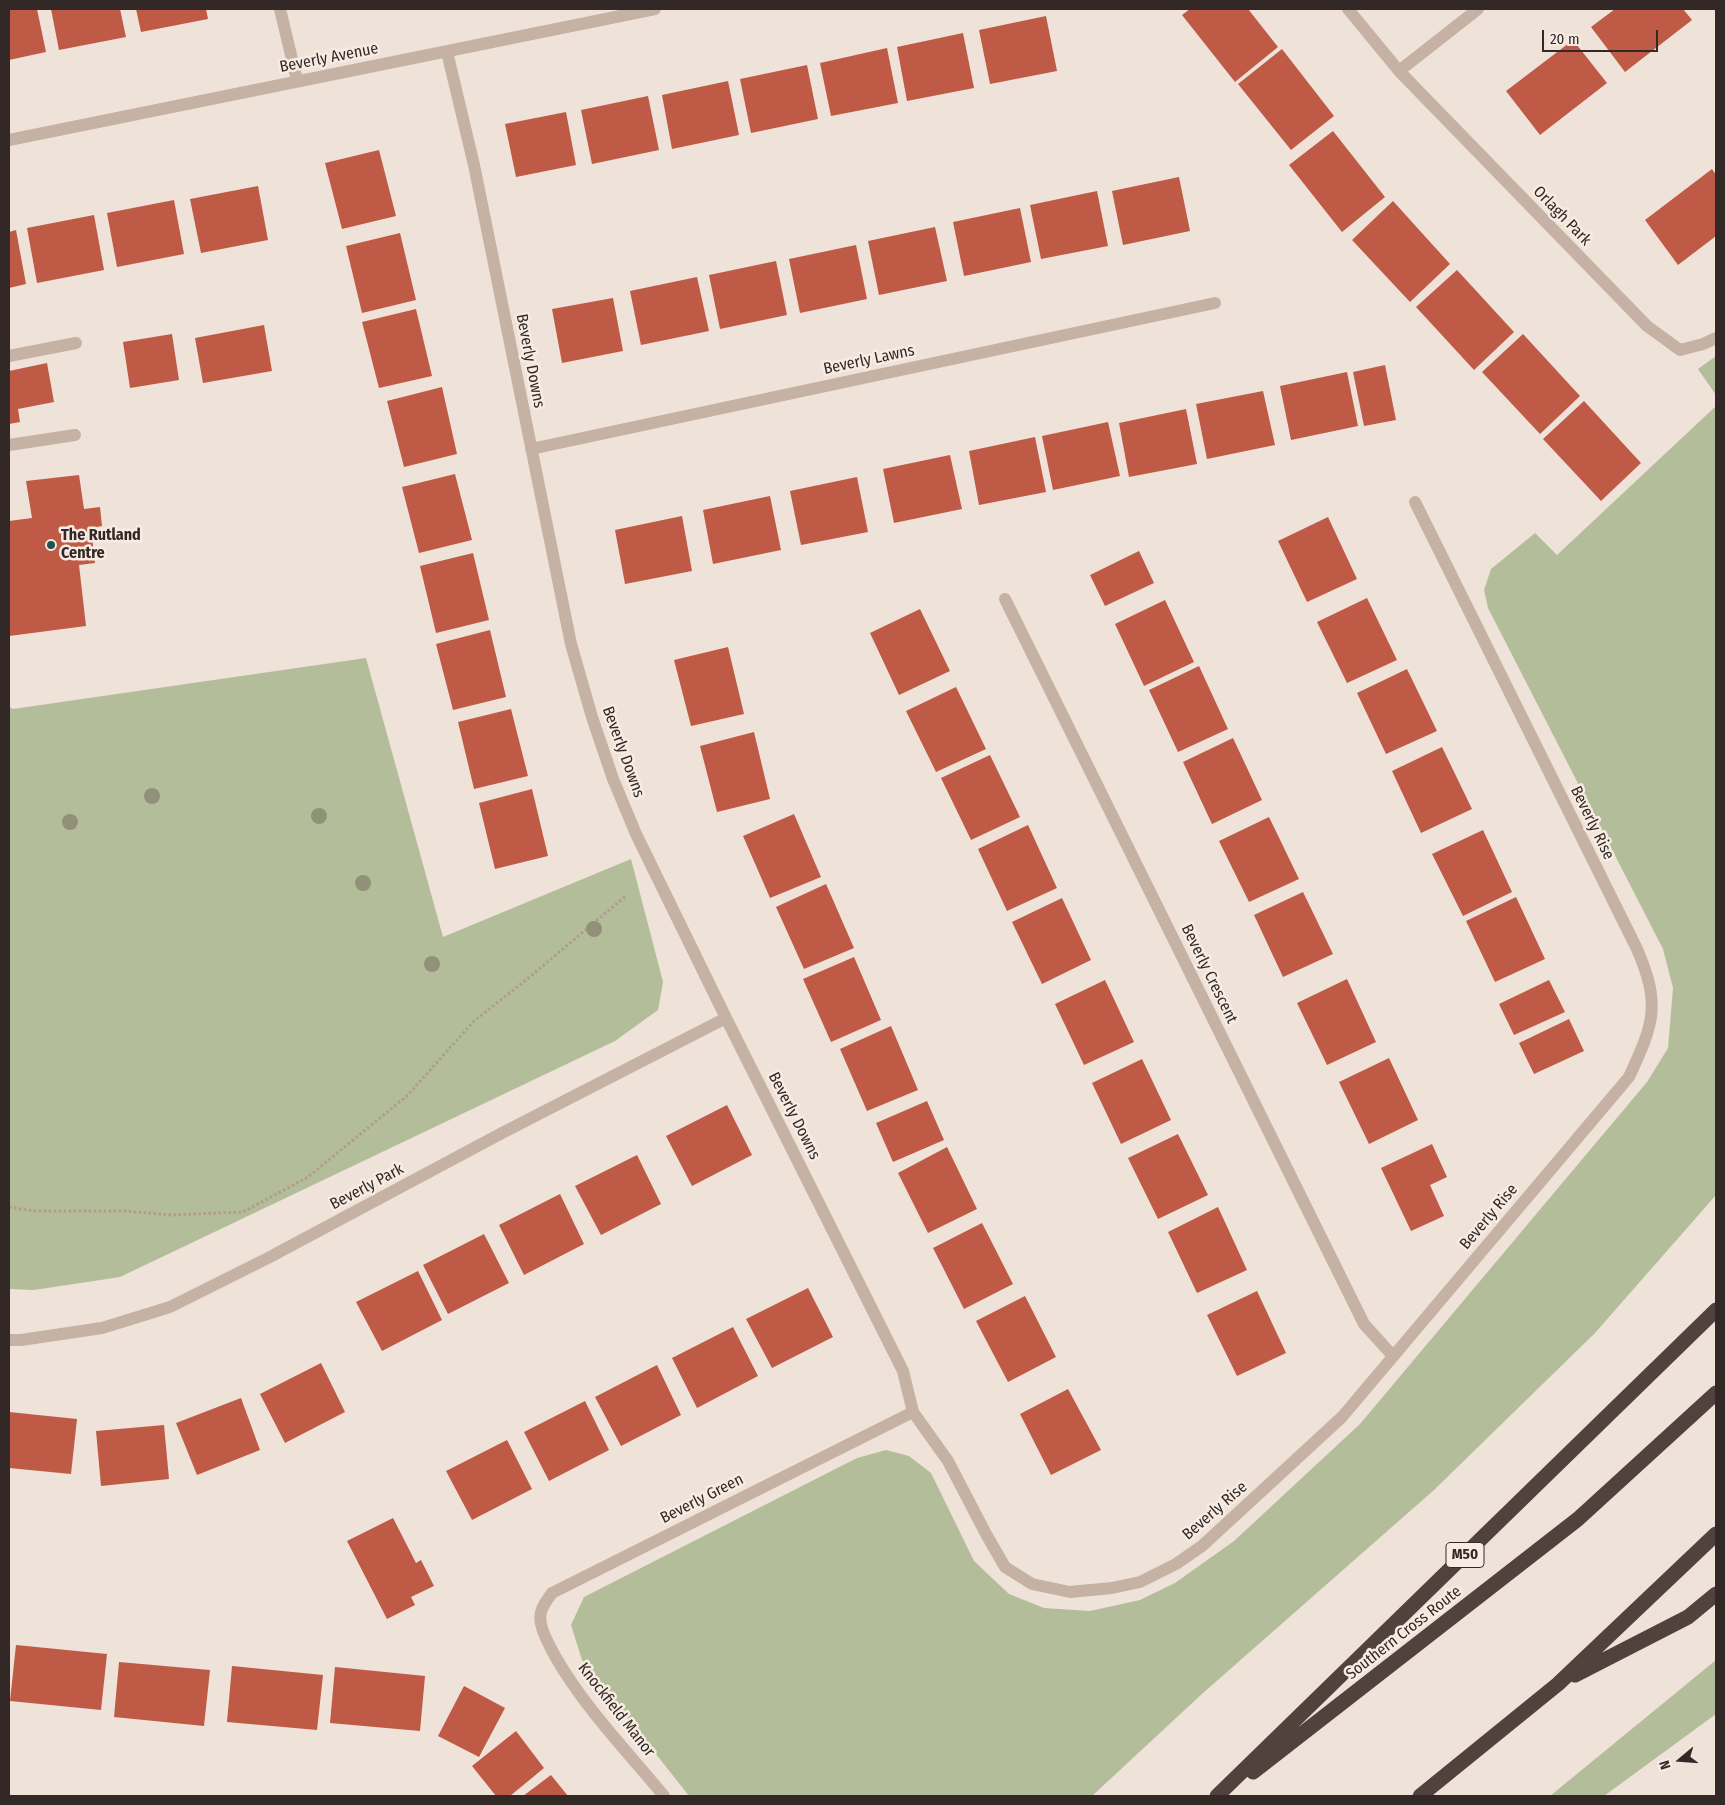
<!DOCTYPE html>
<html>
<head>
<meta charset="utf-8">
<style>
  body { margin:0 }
  #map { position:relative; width:1725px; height:1805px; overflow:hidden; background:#efe2d8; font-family:"Fira Sans Condensed",sans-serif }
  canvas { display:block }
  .frame { position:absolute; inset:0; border:10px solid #322825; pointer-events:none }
  .north { position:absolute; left:1655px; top:1735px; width:50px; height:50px; -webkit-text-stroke:4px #f7ece3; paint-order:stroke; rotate:252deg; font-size:14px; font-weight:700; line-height:20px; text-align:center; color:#322825 }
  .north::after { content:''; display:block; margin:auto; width:18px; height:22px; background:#322825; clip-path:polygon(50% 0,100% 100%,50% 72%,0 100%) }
  .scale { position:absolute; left:1542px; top:30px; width:116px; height:22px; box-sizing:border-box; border:2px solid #322825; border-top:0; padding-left:6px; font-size:15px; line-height:18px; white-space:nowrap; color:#322825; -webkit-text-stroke:4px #f7ece3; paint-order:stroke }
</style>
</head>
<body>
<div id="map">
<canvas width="1725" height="1805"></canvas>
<div class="frame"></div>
<div class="north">N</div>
<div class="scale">20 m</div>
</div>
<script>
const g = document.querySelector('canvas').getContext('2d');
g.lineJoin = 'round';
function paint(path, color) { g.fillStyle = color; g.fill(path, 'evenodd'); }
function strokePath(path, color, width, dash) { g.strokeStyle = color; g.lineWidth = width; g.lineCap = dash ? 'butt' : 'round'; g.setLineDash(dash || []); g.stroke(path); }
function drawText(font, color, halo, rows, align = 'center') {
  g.font = font + ' "Fira Sans Condensed",sans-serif'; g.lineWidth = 5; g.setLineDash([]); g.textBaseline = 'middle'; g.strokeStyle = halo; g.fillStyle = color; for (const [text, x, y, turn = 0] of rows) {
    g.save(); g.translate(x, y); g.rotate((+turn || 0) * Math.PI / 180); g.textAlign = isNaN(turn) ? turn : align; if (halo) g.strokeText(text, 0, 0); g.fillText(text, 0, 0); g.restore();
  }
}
paint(new Path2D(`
  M1716,356V395L1698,369Z
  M1716,406V1195L1595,1333L1434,1490L1203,1693L1092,1796H689L582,1660L571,1625L584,1597L857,1458L886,1450L909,1456L931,1473L974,1561L1009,1594L1044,1608L1090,1611L1140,1600L1175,1583L1234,1541L1360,1424L1647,1082L1668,1048L1673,988L1663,949L1488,608L1484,590L1491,569L1535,533L1557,555Z
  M366,658L443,937L631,859L663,982L658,1010L615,1041L120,1277L34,1290L9,1289V707L13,709Z
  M1716,1660V1714L1604,1796H1550Z`), '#b3bd99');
paint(new Path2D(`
  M9,9H37L46,52L9,60Z
  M51,9H120L126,37L59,50Z
  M136,9H206L208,19L141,32Z
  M1190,9H1248L1278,47L1235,82L1182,15Z
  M1615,9H1683L1692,20L1625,72L1591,27Z
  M1046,16L1057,71L990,84L979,30Z
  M963,33L974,88L907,101L897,47Z
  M1573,40L1607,83L1540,135L1506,91Z
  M887,48L898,103L831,116L820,63Z
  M1282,49L1334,116L1291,150L1238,84Z
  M807,65L818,119L751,133L740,79Z
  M728,81L739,135L672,149L662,95Z
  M648,96L659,150L592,164L581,110Z
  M566,112L576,165L516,177L505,124Z
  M1333,131L1385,197L1342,232L1289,165Z
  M379,150L396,216L342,229L325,163Z
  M1712,169L1716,175V236L1678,265L1645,220Z
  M1179,177L1190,231L1123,245L1112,191Z
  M258,186L268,240L201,253L190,199Z
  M1097,191L1108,246L1041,259L1030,205Z
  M174,200L184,254L117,267L107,213Z
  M1393,201L1450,264L1410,302L1352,240Z
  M1020,208L1031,262L964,276L953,222Z
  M94,215L104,270L37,283L27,228Z
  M935,227L947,281L879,295L868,241Z
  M16,230L26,284L9,288V232Z
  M400,233L416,300L362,313L346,246Z
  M856,245L867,299L800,313L789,259Z
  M776,261L787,315L720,329L709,275Z
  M1457,270L1514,332L1474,370L1416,307Z
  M697,277L709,331L641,345L630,291Z
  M613,298L623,351L562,363L552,309Z
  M416,309L432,376L379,388L362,322Z
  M264,325L272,371L203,383L195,338Z
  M172,334L179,380L130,388L123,342Z
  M1523,334L1580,396L1540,434L1482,372Z
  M47,363L54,402L18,409L20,422L9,424V371Z
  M1385,365L1396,420L1364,426L1353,372Z
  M1347,372L1358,426L1291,440L1280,386Z
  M442,387L457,454L404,467L387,401Z
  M1263,391L1275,445L1207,459L1196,404Z
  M1584,401L1641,463L1601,501L1543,439Z
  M1186,409L1197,464L1129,477L1119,423Z
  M1108,422L1120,476L1053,490L1042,436Z
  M1035,437L1046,492L979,505L969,451Z
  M950,455L962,509L894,523L883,469Z
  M455,474L472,540L419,553L402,487Z
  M79,475L84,509L100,507L102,526L91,528L95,563L79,565L86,626L9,636V521L32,518L26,481Z
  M857,477L868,532L801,545L790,491Z
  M770,496L781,550L713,564L703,510Z
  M682,516L692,571L625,584L615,530Z
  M1328,517L1357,579L1307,602L1278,541Z
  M1139,551L1154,583L1105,606L1090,575Z
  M473,553L489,620L436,633L420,566Z
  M1367,598L1397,660L1347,683L1317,622Z
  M1165,600L1194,662L1144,686L1115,624Z
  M920,609L950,671L899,695L870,633Z
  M490,630L506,697L453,710L436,644Z
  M728,647L744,714L691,726L674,660Z
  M1199,666L1228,729L1178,752L1149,690Z
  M1407,669L1437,731L1386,754L1357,693Z
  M956,687L986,749L936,772L906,711Z
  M511,709L528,776L474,789L458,722Z
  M754,732L770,799L717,812L700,746Z
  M1233,738L1262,800L1212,824L1183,762Z
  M1442,747L1472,809L1421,833L1392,771Z
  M990,755L1020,817L971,840L941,778Z
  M532,789L548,856L495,869L479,803Z
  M794,814L821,877L770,898L743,836Z
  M1269,817L1299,879L1249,902L1219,841Z
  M1028,825L1057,888L1007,911L978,849Z
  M1483,830L1512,892L1463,916L1432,854Z
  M826,884L854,948L804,969L776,907Z
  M1303,892L1333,954L1283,977L1254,915Z
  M1516,897L1545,959L1495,982L1466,921Z
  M1062,898L1091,960L1042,984L1012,922Z
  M854,957L881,1020L831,1042L803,979Z
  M1347,979L1376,1042L1327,1065L1297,1003Z
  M1105,980L1134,1042L1084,1065L1055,1004Z
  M1549,980L1565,1012L1514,1035L1499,1004Z
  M1569,1019L1584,1051L1534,1074L1519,1043Z
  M891,1026L918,1090L867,1111L840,1049Z
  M1389,1058L1418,1120L1369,1144L1339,1082Z
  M1142,1059L1171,1120L1121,1144L1092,1083Z
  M927,1101L944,1140L893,1162L876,1123Z
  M727,1105L752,1155L692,1186L666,1136Z
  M1178,1134L1208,1195L1158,1219L1128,1158Z
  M1432,1144L1447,1177L1430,1185L1444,1216L1411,1231L1381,1168Z
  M947,1147L977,1209L928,1233L898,1173Z
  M637,1155L661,1204L601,1235L575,1186Z
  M560,1194L584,1244L524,1275L499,1225Z
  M1218,1207L1247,1270L1197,1293L1168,1232Z
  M982,1223L1013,1284L964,1309L933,1248Z
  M484,1234L509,1283L448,1314L423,1265Z
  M418,1271L442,1320L382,1351L356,1302Z
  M808,1288L833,1337L772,1368L746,1319Z
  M1257,1291L1286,1353L1237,1376L1207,1315Z
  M1025,1296L1056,1357L1008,1382L976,1321Z
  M733,1327L758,1376L697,1408L672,1358Z
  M321,1363L345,1412L285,1443L260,1394Z
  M657,1365L681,1415L621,1446L595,1397Z
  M1068,1389L1101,1450L1051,1475L1020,1414Z
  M241,1398L260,1450L197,1475L176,1423Z
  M585,1401L609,1450L549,1481L524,1432Z
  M9,1412L77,1419L71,1474L9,1468Z
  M164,1425L169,1479L101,1486L96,1431Z
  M507,1440L532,1489L472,1520L446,1471Z
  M393,1518L416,1563L421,1560L434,1586L411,1597L415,1605L387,1619L347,1541Z
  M16,1645L107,1654L101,1710L10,1701Z
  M119,1662L210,1670L204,1726L114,1717Z
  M232,1666L323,1675L317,1730L227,1722Z
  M335,1667L425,1676L420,1731L330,1723Z
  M464,1686L505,1708L479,1757L438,1736Z
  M516,1731L544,1768L510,1796H496L472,1766Z
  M551,1775L568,1796H523Z`), '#bf5a46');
strokePath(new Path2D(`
  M9,1207L34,1211H127L168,1215L243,1212L308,1177L408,1095L473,1022L526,980L627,895`), '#b19b8f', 3, [2.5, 2.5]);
strokePath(new Path2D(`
  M280,9L297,80
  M1348,9L1399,71L1647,326L1680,350L1703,344L1716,338
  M447,52L474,165L571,644L592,717L613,779L636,834L726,1018L903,1371L913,1412L948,1461L986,1534L1005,1567L1032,1584L1070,1592L1112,1588L1140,1582L1176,1564L1202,1546L1342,1417L1629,1077C1654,1023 1661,1005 1637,949L1415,502
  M1399,71L1478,9
  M9,140L655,9
  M9,356L76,343
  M9,445L75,435
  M531,449L1215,303
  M1005,599L1364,1324L1393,1356
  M9,1340H21L102,1328L170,1307L268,1258L502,1133L726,1018
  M664,1796C627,1751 584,1707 555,1656C550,1646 543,1635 541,1624C538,1611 545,1603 552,1593L913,1412`), '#c6b1a5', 12);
strokePath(new Path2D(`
  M1575,1675L1688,1617L1716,1594
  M1253,1772L1578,1519L1716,1393
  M1217,1796L1716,1310
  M1420,1796L1558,1684L1716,1534`), '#52423d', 15);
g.fillStyle = '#919179';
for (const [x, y] of [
  [152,796],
  [319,816],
  [70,822],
  [363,883],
  [594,929],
  [432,964]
]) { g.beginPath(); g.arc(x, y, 8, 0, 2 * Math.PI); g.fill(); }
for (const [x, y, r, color] of [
  [51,545,5,"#1e5150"]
]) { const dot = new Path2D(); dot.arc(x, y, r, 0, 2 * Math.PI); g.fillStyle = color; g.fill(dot); strokePath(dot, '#f7ece3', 2); }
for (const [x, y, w] of [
  [1465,1555,38]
]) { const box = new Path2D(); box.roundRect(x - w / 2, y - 12.5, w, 25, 4); g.fillStyle = '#f7ece3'; g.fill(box); strokePath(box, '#322825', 1); }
drawText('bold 15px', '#322825', null, [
  ["M50",1465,1555]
]);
drawText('16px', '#322825', '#f7ece3', [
  ["Beverly Avenue",329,58,-11],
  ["Orlagh Park",1562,216,46],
  ["Beverly Lawns",869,360,-12],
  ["Beverly Downs",530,361,79],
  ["Beverly Downs",623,752,70],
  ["Beverly Rise",1592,823,64],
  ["Beverly Crescent",1209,974,64],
  ["Beverly Downs",794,1116,63],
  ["Beverly Park",367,1187,-28],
  ["Beverly Rise",1489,1217,-50],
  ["Beverly Green",702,1499,-27],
  ["Beverly Rise",1215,1511,-41],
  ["Southern Cross Route",1404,1633,-38],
  ["Knockfield Manor",616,1710,52]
]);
drawText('bold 16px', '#322825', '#f7ece3', [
  ["The Rutland",61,536],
  ["Centre",61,554]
], 'left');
</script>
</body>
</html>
